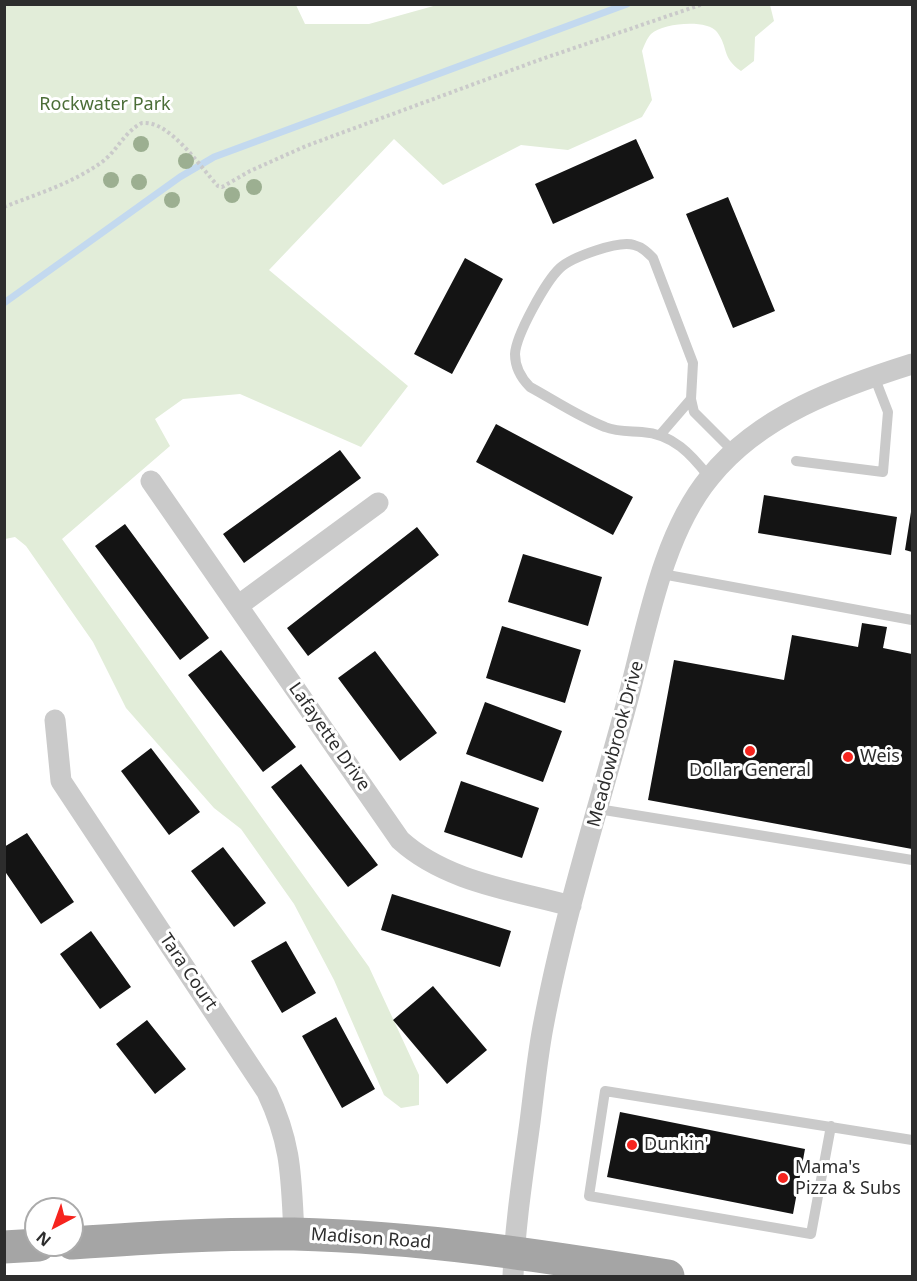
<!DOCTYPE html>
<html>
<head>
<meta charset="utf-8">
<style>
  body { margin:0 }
  #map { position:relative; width:917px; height:1281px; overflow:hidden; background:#fff; font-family:"Noto Sans",sans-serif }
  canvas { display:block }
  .frame { position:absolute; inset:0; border:6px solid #2d2d2d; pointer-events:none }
  .north { position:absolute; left:24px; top:1197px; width:60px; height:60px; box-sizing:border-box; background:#fff; border:2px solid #ababab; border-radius:50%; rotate:221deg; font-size:16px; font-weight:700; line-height:24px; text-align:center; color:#2d2d2d }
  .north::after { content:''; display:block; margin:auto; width:21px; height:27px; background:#f6241e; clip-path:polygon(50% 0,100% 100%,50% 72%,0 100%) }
</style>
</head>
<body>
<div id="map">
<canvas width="917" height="1281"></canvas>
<div class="frame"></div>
<div class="north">N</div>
</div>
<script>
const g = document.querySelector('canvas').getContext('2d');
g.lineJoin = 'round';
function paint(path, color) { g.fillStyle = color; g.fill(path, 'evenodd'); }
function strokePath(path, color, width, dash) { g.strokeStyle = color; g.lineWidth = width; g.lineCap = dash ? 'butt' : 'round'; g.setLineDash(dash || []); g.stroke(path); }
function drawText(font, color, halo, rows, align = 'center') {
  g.font = font + ' "Noto Sans",sans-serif'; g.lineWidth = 6; g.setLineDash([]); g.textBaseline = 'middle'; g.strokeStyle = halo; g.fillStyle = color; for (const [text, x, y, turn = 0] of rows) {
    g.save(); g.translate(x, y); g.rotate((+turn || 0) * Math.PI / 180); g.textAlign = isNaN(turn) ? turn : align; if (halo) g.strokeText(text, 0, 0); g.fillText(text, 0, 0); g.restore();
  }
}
paint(new Path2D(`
  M4,5H296L305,24H369L437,5H770L774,21L755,37L754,61L741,71C721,57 729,48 717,32C707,19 663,23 651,34C647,38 644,46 642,51L652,100L642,117L568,150L521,145L443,185L394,139L269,270L408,386L361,447L240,394L183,399L155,419L170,446L62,539L369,967L419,1075V1105L401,1108L384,1095L334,980L294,904L241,829L214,808L126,708L93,642L26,546L15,537L5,539Z`), '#e2edd9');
strokePath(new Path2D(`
  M4,303L180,177L214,157L627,4`), '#c3d9ef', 7);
paint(new Path2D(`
  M636,139L654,178L553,224L535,184Z
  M728,197L775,311L733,328L686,214Z
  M465,258L503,279L452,374L414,354Z
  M496,424L633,497L613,535L476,462Z
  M340,450L361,478L244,563L223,534Z
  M764,495L897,517L891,555L758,533Z
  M911,512H912V552L905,550Z
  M125,524L209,638L180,660L95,546Z
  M417,527L439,555L308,656L287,628Z
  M523,554L602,577L588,626L508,602Z
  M862,623L887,627L883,648L912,654V849L648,800L674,660L784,680L792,635L858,647Z
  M502,626L581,650L565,703L486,678Z
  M221,650L296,747L263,772L188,675Z
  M375,651L437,733L400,761L338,678Z
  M485,702L562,731L543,782L466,754Z
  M151,748L200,812L169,835L121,771Z
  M301,764L378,865L348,887L271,787Z
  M461,781L539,808L522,858L444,832Z
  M27,833L74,902L41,924L4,870V847Z
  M223,847L266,903L234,927L191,871Z
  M392,894L511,931L500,967L381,930Z
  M91,931L131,987L100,1009L60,954Z
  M286,941L316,993L282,1013L251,961Z
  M433,986L487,1050L447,1084L393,1020Z
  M336,1017L375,1089L342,1108L302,1036Z
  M147,1020L186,1069L155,1094L116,1044Z
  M620,1112L805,1149L793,1214L607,1177Z`), '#141414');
strokePath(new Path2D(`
  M4,207C37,194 73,183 102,162C117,151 124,132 142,123C170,120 200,167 218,186L222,187L250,171L306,146L539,60L703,4`), '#cacaca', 4, [3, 3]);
strokePath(new Path2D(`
  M660,435L691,399
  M796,461L883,472L888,412L874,376
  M709,477C691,454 673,434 642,432C629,431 617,432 605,427C579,417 554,400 530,387C521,378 515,367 515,354C516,335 546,281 560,268C572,257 619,240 634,245C642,247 647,252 653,258L693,363L691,399L694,412L735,453
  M662,574L912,620
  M598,809L912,860
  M831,1126L811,1234L589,1196L605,1091L912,1140`), '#cacaca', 10);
strokePath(new Path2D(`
  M151,481L400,840C446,882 513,890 571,906
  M239,605L378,503
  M55,720L61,781L267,1092C292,1145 291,1177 294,1234
  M513,1276C515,1225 523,1174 530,1122C534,1091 537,1059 543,1027C563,919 597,813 626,706C646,633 661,536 710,477C760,415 839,387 912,364`), '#cacaca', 21);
strokePath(new Path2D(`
  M72,1243C146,1238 220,1233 294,1234C420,1237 544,1256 668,1276
  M4,1247L39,1245`), '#a5a5a5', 33);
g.fillStyle = '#9caf91';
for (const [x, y] of [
  [141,144],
  [186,161],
  [111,180],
  [139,182],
  [254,187],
  [232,195],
  [172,200]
]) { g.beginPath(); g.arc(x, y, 8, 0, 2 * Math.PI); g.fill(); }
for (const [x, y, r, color] of [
  [750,751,6,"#f6241e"],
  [848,757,6,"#f6241e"],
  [632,1145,6,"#f6241e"],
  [783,1178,6,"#f6241e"]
]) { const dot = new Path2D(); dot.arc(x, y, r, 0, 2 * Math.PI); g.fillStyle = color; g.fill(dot); strokePath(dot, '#fff', 2); }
drawText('18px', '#4b6d37', '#fff', [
  ["Rockwater Park",105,105]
]);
drawText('18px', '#2d2d2d', '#fff', [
  ["Lafayette Drive",329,737,55],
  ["Meadowbrook Drive",616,744,-75],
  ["Tara Court",188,972,56],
  ["Madison Road",371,1239,4]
]);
drawText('18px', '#2d2d2d', '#fff', [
  ["Weis",860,757],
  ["Dollar General",750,771,"center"],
  ["Dunkin'",644,1145],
  ["Mama's",795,1168],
  ["Pizza & Subs",795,1189]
], 'left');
</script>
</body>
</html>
